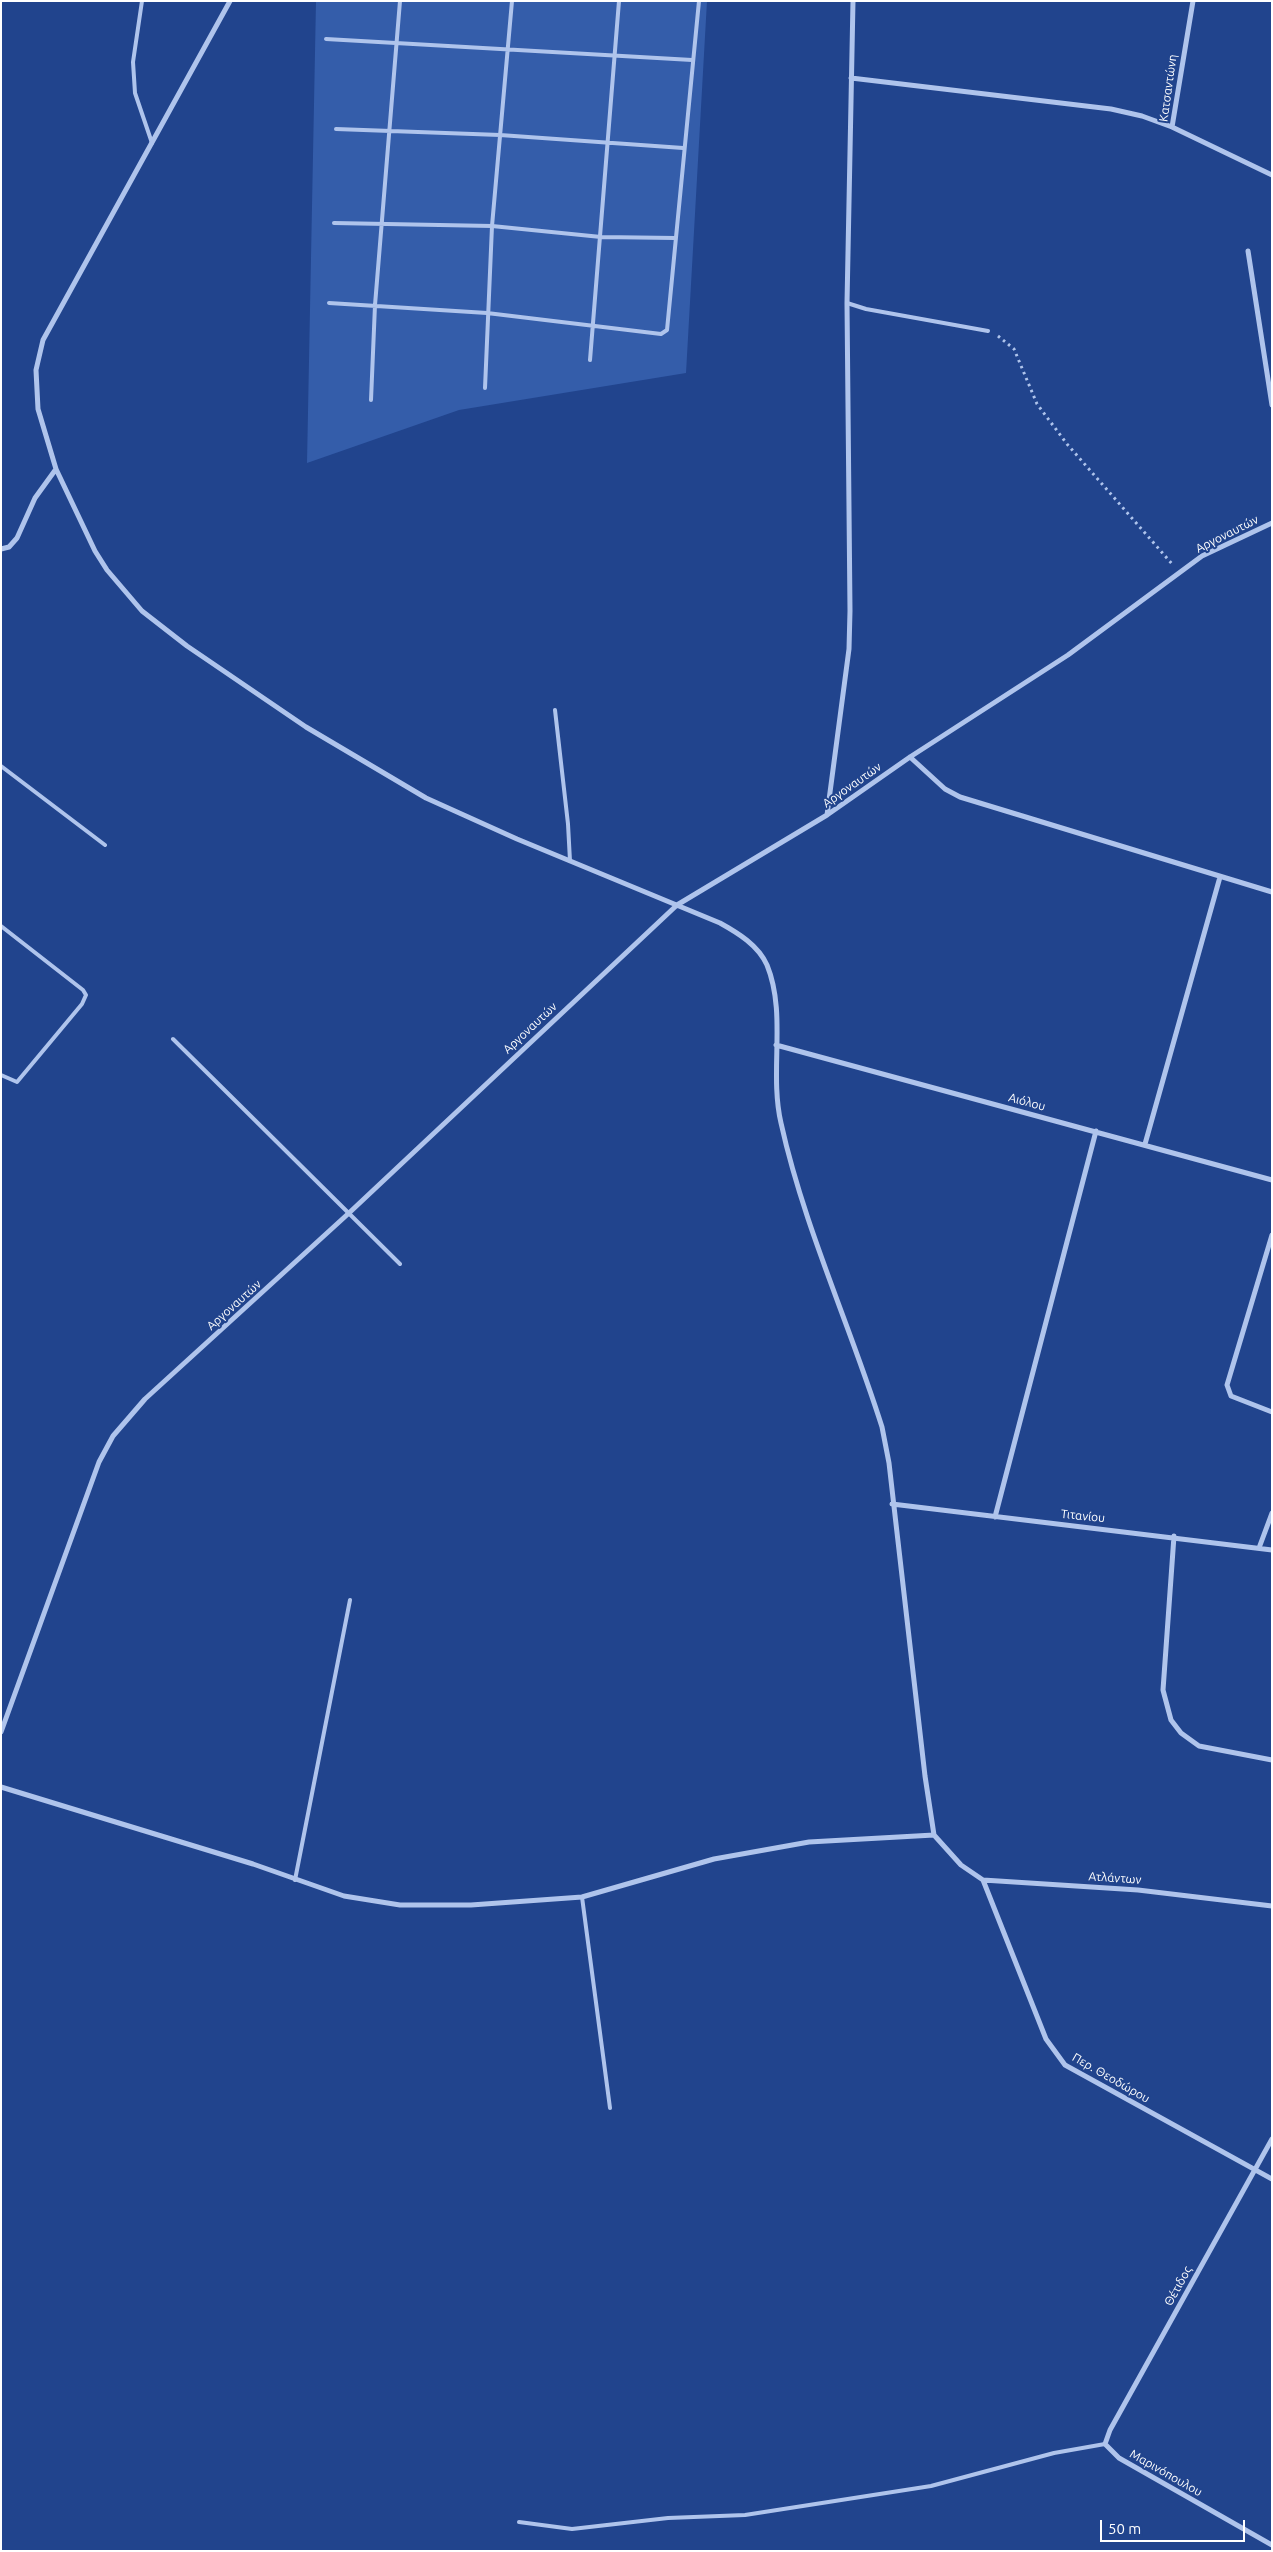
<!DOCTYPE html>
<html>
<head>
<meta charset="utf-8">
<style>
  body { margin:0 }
  #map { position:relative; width:1273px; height:2552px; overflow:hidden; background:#21448d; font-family:Ubuntu,sans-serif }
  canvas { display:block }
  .frame { position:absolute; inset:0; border:2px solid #fff; pointer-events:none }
  .scale { position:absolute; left:1100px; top:2520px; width:145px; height:22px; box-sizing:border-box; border:2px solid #fff; border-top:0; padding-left:6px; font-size:15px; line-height:18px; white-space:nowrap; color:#fff; -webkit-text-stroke:4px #21448d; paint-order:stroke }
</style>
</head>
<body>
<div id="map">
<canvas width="1273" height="2552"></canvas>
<div class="frame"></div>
<div class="scale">50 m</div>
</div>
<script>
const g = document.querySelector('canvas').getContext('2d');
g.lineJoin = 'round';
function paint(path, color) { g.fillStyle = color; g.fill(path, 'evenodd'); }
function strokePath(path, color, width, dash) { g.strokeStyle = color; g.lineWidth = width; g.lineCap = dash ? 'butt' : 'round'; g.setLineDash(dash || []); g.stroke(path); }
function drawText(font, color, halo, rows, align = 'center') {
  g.font = font + ' Ubuntu,sans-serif'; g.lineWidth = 4; g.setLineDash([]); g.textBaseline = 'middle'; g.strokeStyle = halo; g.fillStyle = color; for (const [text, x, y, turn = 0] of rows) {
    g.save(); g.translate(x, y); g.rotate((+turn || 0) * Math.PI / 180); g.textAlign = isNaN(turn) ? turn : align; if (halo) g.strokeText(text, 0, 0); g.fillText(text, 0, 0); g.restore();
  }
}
paint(new Path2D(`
  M316,1H707L686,373L459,410L307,463Z`), '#345daa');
strokePath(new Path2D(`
  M998,336L1014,349L1037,404L1067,444L1173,565`), '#afc4ec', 3, [2.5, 4]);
strokePath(new Path2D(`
  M142,1L133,62L135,93L152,143
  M326,39L692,60
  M336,129L500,135L683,148
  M334,223L492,226L601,237L675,238
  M329,303L487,313L661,334L667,330L699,1
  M847,303L866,309L988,331
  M590,360L619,1
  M485,388L492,226L512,1
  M371,400L375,305L400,1
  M555,710L568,824L570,861
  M1,766L105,845
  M1,926L83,990L86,995L82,1004L17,1082L1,1075
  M173,1039L400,1264
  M295,1880L350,1600
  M582,1897L610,2108
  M519,2522L572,2529L668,2518L745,2515L931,2486L1054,2453L1105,2444`), '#afc4ec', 4);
strokePath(new Path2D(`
  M230,1L43,340L36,370L38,409L56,469L95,551L107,570L142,611L187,646L306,727L426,798L517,839L720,923C738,933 758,945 767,965C787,1014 769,1072 781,1123C804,1227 850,1325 882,1427L889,1463L925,1776L934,1835L961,1865L983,1880L1138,1890L1272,1906
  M1193,1L1172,127L1272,175
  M851,78L1111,109L1142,116L1172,127
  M1248,251L1272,405
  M1,549L9,547L17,538L35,498L56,469
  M910,757L945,789L960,797L1272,892
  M827,815L849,649L850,611L847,303L853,1
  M776,1045L1272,1180
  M1145,1144L1220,877
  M1272,1235L1227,1385L1231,1396L1272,1412
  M892,1504L1272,1550
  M995,1517L1096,1131
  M1174,1536L1163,1690L1171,1720L1181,1733L1199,1746L1272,1760
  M1259,1548L1272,1513
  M1,1732L99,1462L113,1436L145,1399L349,1213L677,905L827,815L910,757L1068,655L1202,556L1272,523
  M1,1787L253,1864L344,1896L400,1905H471L582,1897L714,1859L809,1842L934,1835
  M983,1880L1046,2039L1065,2065L1272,2179
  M1272,2139L1110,2430L1105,2444L1119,2458L1272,2545`), '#afc4ec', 5);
drawText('12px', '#fff', '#21448d', [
  ["Κατσαντώνη",1168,88,-82],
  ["Αργοναυτών",1227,534,-27],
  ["Αργοναυτών",852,785,-35],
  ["Αργοναυτών",530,1028,-43],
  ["Αιόλου",1027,1102,15],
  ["Αργοναυτών",234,1305,-42],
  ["Τιτανίου",1083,1516,6],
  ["Ατλάντων",1115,1878,4],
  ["Περ. Θεοδώρου",1111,2078,30],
  ["Θέτιδος",1178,2286,-61],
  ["Μαρινόπουλου",1166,2473,30]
]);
</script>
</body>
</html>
